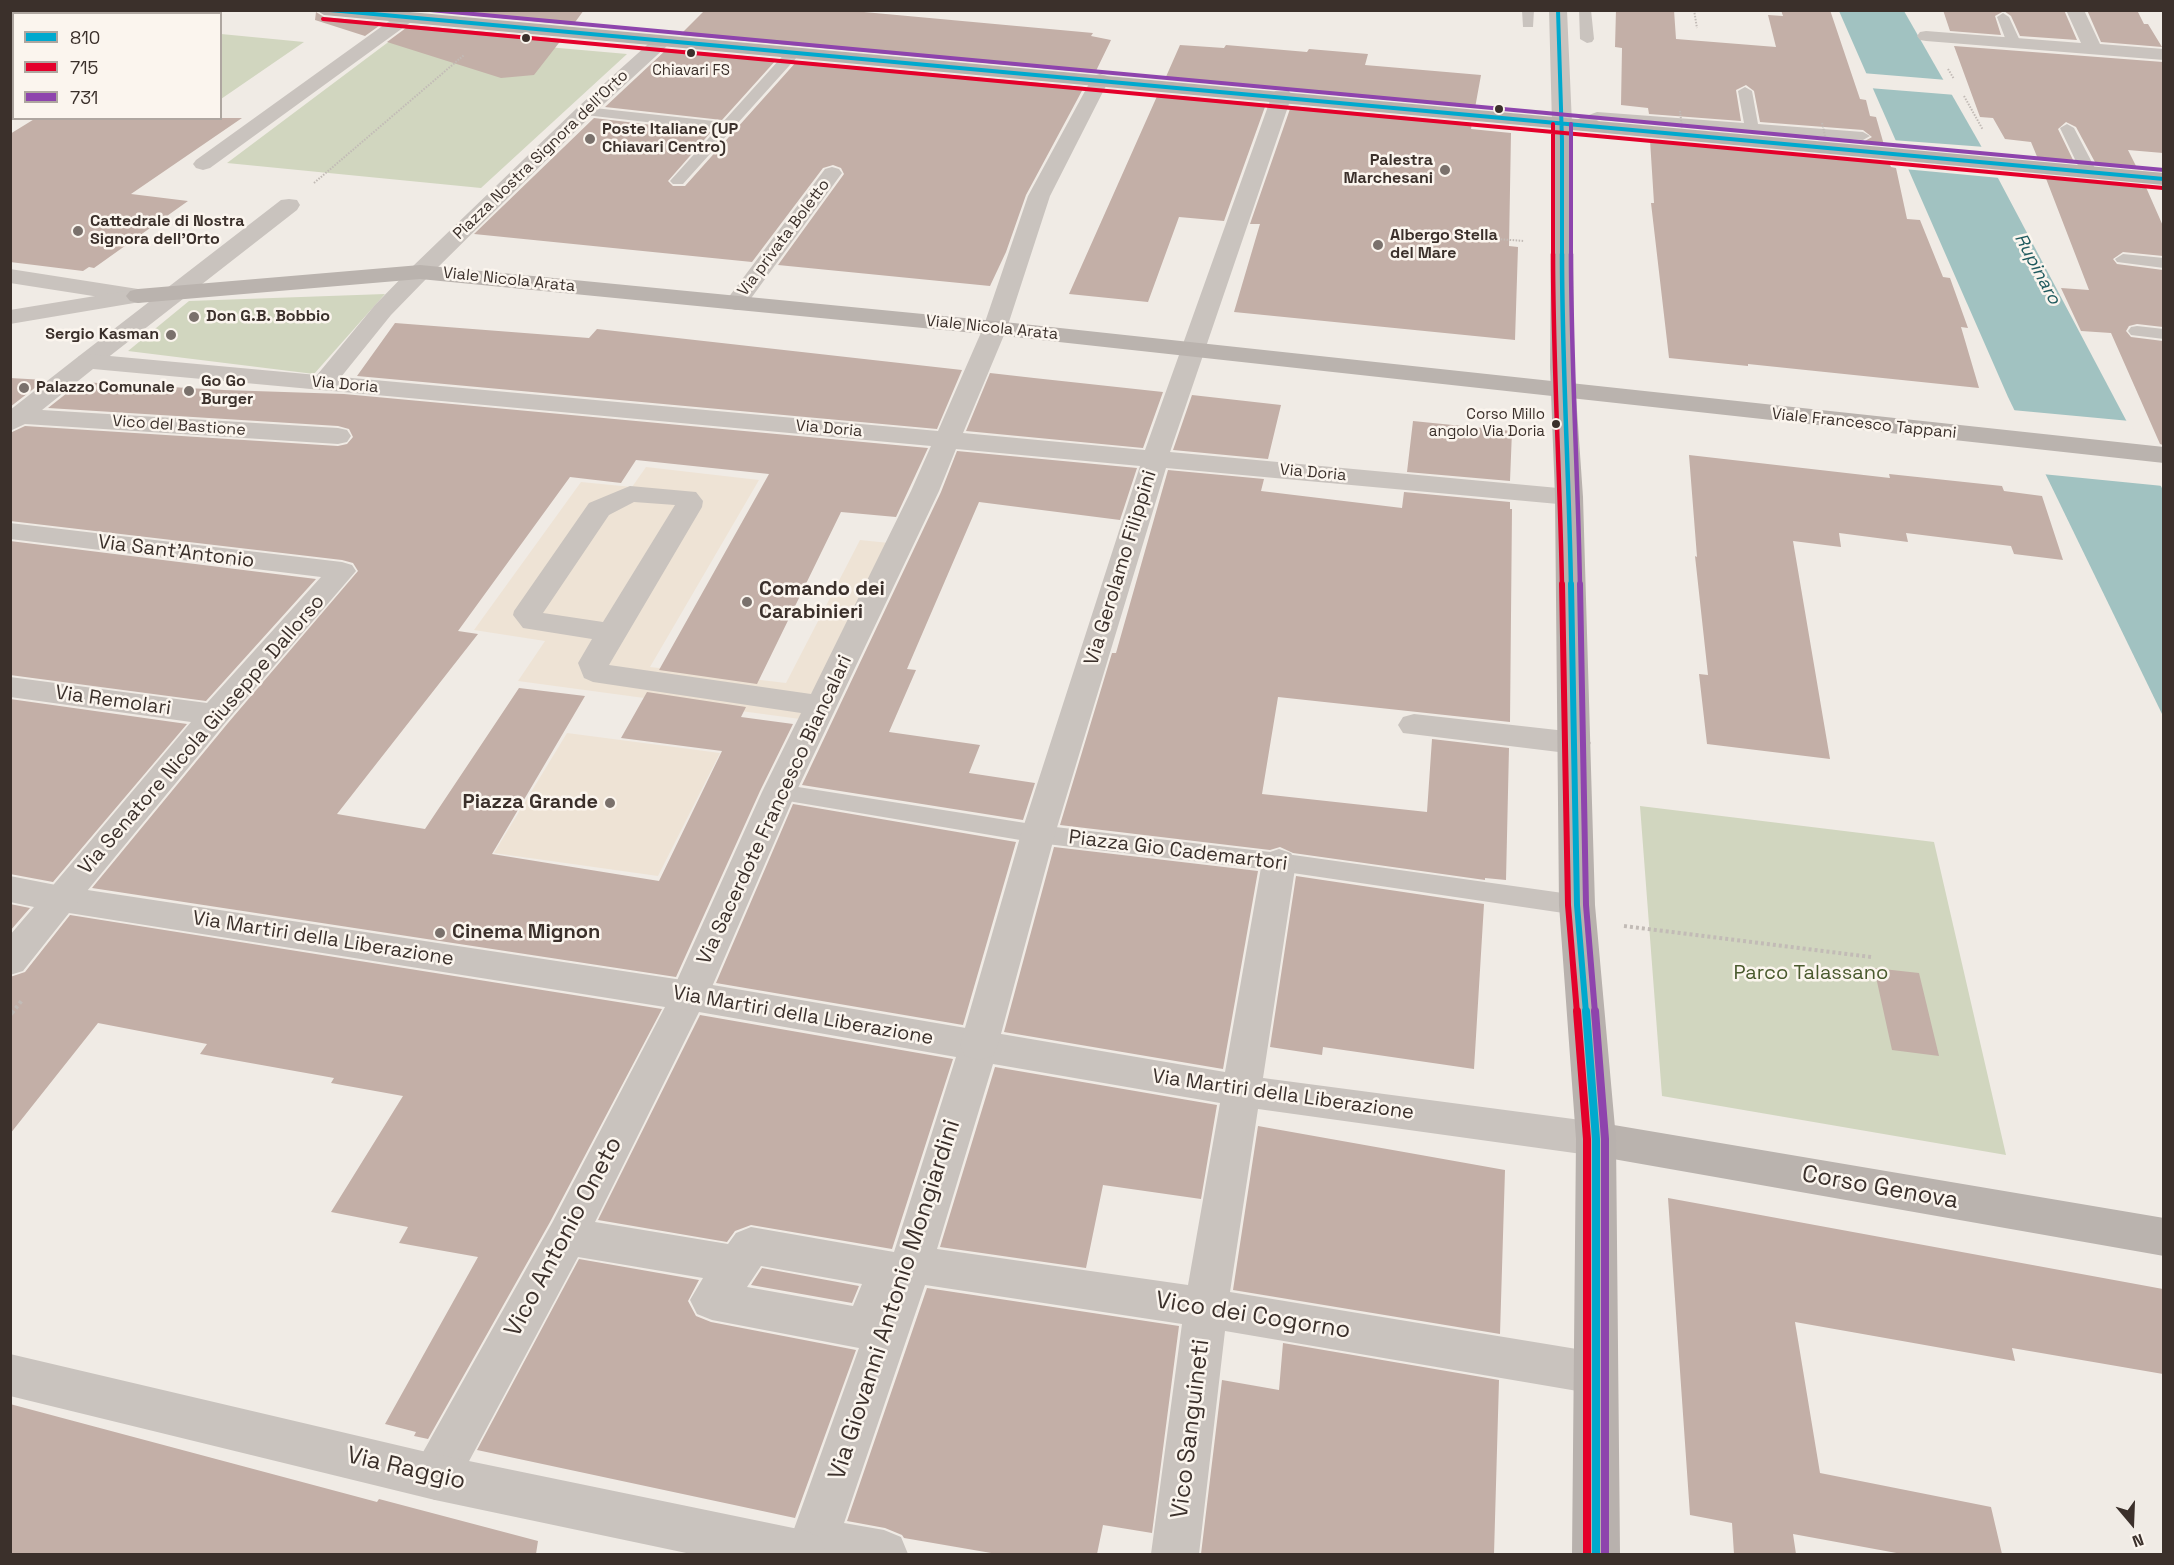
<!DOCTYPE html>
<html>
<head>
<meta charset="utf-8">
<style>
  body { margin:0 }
  #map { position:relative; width:2174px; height:1565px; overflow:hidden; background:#f0ebe5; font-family:"Space Grotesk",sans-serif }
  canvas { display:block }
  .frame { position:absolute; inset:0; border:12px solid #3b302b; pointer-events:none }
  .legend { position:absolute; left:12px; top:12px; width:210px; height:108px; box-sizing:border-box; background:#fbf5ee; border:2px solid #aea6a0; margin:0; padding:8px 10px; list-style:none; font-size:18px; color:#3b302b }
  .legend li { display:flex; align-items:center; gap:12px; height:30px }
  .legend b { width:30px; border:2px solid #aea6a0 }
  .north { position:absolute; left:2102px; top:1493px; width:60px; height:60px; -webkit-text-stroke:4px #fbf5ee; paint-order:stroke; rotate:161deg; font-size:16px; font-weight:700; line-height:24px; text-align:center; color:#3b302b }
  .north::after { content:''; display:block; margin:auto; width:21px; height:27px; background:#3b302b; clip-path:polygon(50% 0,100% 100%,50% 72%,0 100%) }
</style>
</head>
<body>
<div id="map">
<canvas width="2174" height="1565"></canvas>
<div class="frame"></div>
<ul class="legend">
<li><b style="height:8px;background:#00a9ce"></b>810</li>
<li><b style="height:8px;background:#e4002b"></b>715</li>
<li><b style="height:8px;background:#8e44ad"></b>731</li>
</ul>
<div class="north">N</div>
</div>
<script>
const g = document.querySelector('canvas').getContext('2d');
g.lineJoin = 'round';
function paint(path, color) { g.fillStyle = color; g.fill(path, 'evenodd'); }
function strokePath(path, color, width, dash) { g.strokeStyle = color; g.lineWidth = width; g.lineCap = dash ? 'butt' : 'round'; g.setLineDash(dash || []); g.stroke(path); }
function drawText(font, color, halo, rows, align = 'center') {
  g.font = font + ' "Space Grotesk",sans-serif'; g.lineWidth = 5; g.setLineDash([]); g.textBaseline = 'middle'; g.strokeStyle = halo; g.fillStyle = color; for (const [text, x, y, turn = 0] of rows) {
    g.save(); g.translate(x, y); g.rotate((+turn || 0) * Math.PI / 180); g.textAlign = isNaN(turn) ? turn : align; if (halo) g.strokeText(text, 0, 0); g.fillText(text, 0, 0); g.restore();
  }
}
paint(new Path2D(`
  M221,34L304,42L221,99Z
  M399,34L627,54L481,188L227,163Z
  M385,294L314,374L128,351L189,301Z
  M1640,806L1934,842L2006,1155L1662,1096Z`), '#d1d6bf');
paint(new Path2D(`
  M646,467L759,480L650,667L786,683L860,540L899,544L815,721L518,681L545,641L474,630L581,482L632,487Z
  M567,733L720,753L658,876L494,853Z`), '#eee3d5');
paint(new Path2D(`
  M1839,11H1904L1980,144L2163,490V716L2008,397Z`), '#a1c2c1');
paint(new Path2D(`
  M1862,73L1947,80L1956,95L1869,88Z
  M1892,140L1985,147L2000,178L1904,169Z
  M2012,410L2130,421L2163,486L2042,474Z`), '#f0ebe5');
paint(new Path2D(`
  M418,10H584L573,25Z
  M705,10L864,12L1093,33L1091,36L1111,40L1095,73L680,35Z
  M1616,10H1674L1676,39L1776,47L1768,15L1783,16L1781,10H1830L1860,99L1866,100L1870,116L1876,117L1884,145L1809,138L1863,142L1872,137L1863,130L1760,122L1754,91L1746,85L1736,90L1741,121L1649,114L1648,108L1621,105L1622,48L1615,47Z
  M1943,10H2064L2077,40L2020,36L2011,16L2004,11L1995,16L2001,35L1950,31Z
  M2087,10H2137L2144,24H2148L2162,47L2101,42Z
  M316,12L324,17L383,23L365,36L315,20Z
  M410,25L562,39L534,75L501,78L387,42Z
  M1180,45L1224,48L1226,45L1307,52L1309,49L1368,54L1365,65L1481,75L1475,108L1165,79Z
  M1954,46L2163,62V153L2128,150L2137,168L2096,164L2076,127L2066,122L2058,129L2074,162L2038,159L2031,142L2005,139L1993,118L1980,117Z
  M667,49L777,59L722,120L605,107Z
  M797,61L1084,87L1026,195L1006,252L990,286L778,265L844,174L841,168L833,165L823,168L752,262L474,234L594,118L711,132L668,181L673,186H685Z
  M1158,94L1266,104L1224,221L1179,217L1148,302L1069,294Z
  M1291,106L1472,123L1471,129L1511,133L1509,246L1518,247L1515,340L1234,312L1260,224H1250Z
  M36,118H242L131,194L188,201L94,268L89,267L83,271L10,262V134Z
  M1650,140L1889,162L1891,167L1896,168L1907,219L1920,220L1943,277L1950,278L1968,328L1961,327L1979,388L1748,364V366L1669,358L1651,203H1654Z
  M2045,176L2145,185L2163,226V256L2123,252L2113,259L2117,264L2163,270V327L2137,324L2129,326L2126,331L2131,337L2163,341V445L2160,444L2111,333L2081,331L2061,288L2089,290Z
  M395,323L589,338L597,329L962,370L937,429L357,376Z
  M990,373L1034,378L1163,392L1143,448L966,431Z
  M10,378L45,380L10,407Z
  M81,382L224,390L344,394L928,448L896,517L841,512L757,684L659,670L769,474L636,460L621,483L570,477L458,631L478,634L337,814L425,829L519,688L585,696L492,854L659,881L722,751L621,738L647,692L746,707L741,717L793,724L760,791L676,977L92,888L228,723L358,571L353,563L342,560L10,521V433L25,426L338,446L347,444L353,437L349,429L338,426L48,408Z
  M1192,395L1281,405L1268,459L1173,450Z
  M1413,421L1512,431L1510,481L1407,472Z
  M957,451L1137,468L1120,520L979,502L907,669L916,670L889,732L980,745L969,773L1035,783L1023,820L802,785L941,492Z
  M1689,455L1890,478L1889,474L2002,486L2004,491L2042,496L2063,560L2014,554L2011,546L1906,533L1908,542L1839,533L1841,547L1793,541L1830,759L1707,744L1699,674L1708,675L1695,556L1697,557Z
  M1168,470L1264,479L1261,491L1402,508L1404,492L1510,502V509H1512L1510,722L1278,697L1262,794L1427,812L1432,739L1509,748L1506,880L1485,878V880L1293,853L1280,847L1270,850L1060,825L1112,653H1116Z
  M10,541L316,579L206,701L10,675Z
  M10,699L187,724L53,882L10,874Z
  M793,804L1016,842L963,1025L716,983Z
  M1054,847L1258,871L1223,1069L1004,1032Z
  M1296,876L1484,904L1474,1069L1323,1047L1322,1055L1270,1047Z
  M10,904L30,908L10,931Z
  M70,915L662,1009L550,1222L428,1439L414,1436L416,1432L385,1424L478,1257L399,1243L408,1227L331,1212L403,1096L331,1083L334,1078L200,1054L207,1044L98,1023L10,1134V977L25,972Z
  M1874,968L1919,973L1939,1056L1892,1050Z
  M700,1015L953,1059L892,1249L751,1225L735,1231L727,1242L598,1220Z
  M995,1067L1217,1105L1201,1199L1103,1185L1086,1268L940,1247Z
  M1258,1126L1505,1170L1500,1334L1233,1290Z
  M1668,1198L2163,1289V1374L2012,1348L2015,1361L1795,1322L1820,1473L1991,1507L2002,1554H1902L1793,1534L1796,1554H1734L1732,1523L1690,1515Z
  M579,1259L699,1280L688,1301L696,1316L711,1322L856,1350L795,1518L477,1450Z
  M762,1268L859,1286L852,1303L751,1285Z
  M927,1288L1179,1326L1152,1533L1103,1525L1097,1554H997L904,1538L902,1535L885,1528L847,1521Z
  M1283,1343L1499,1380L1494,1554H1201L1222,1380L1279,1390Z
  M10,1404L377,1502L379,1499L538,1541L536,1554H10Z`), '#c3afa7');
strokePath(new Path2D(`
  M1694,10L1697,28
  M1948,69L1954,79
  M1964,96L1983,130
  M314,183L464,55
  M1396,231L1524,241`), '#c2bbb6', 2, [1.5, 1.5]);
strokePath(new Path2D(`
  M1624,926L1871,957
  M12,1013L23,999`), '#c2bbb6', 4, [3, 3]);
strokePath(new Path2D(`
  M10,1015L13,1011`), '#c2bbb6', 4.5, [4, 4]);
paint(new Path2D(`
  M1522,10H1534L1533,27H1523Z
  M1579,10H1591L1594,39L1592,42L1587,43L1580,39Z
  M2003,13L2009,17L2021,43L2019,46H2009L2007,43L1997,17Z
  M793,49L798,50L800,53L798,56L683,184H673L670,181L716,130L585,115L578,111L585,107L723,122L788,50Z
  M1745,87L1752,91L1758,124L1863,132L1870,136L1863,140L1599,120L1575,129L1568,125L1570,122L1597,112L1744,123L1738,91Z
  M2067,124L2074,128L2097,172L2094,175L2089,177L2081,172L2060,128Z
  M2123,254L2164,258V268L2117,262L2115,259Z
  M2137,326L2164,329V339L2131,335L2128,331L2131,327Z
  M779,784L1038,825L1279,853L1577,895L1586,898L1590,905L1586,912L1577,915L1279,871L1038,843L770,798L767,792L770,786Z`), '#c9c3be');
paint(new Path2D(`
  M405,13L411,14L414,18L411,22L210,168L203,170L196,168L193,164L196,160L399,14Z
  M289,199L297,200L300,205L297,210L97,366L88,368L79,366L76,361L79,356L281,200Z
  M1279,849L1291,853L1296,862L1263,1078L1596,1122L1610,1127L1616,1139L1610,1151L1596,1156L1258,1109L1230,1292L1595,1352L1611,1358L1617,1373L1611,1388L1595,1394L1225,1331L1199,1554H1151L1182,1324L925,1285L844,1523L884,1530L901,1537L908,1554H785L859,1348L712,1320L697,1314L690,1300L703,1278L578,1257L452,1493L435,1500L418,1493L412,1477L418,1461L552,1223L665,1007L69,913L23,971L10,975V935L34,907L10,902V876L61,886L689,981L1225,1072L1262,862L1267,853ZM699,1012L956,1057L894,1252L751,1227L736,1233L728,1244L595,1222ZM993,1064L1220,1103L1188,1285L937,1249ZM761,1266L862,1284L853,1306L747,1287Z`), '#c9c3be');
paint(new Path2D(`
  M2066,10H2084L2100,44L2164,49V60L1926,41L1920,40L1917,36L1920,32L1926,31L2081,43Z
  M1100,74L1107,76L1109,80L1050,196L1007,328L963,433L1145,450L1272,95L1275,91H1289L1292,95L1170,452L1569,489L1579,491L1583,497L1579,503L1569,505L1166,468L1055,834L998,1045L993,1056L979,1060L965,1056L960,1045L1021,834L1140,466L956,449L939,491L796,792L708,996L702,1006L689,1011L676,1006L670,996L762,792L801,713L593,682L584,678L578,663L592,639L523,628L513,615L514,611L589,503L630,486L696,492L703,501L702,507L609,665L811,694L911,491L931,446L93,369L42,410L338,428L347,430L351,436L347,442L338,444L25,424L10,431V410L79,356L88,354L317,375L375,305L412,267L420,265L428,267L431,272L428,277L391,315L341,377L938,431L983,328L1028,196L1091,80L1093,76ZM634,502L675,505L603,622L543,613L609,515Z
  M832,167L839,169L842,173L744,308L736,310L728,308L724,303L728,298L825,169Z
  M10,269L138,289L146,291L150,296L146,301L138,303L10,283Z
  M10,523L342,562L352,565L356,571L226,722L73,908L61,912L49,908L43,899L49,890L191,722L10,697V677L207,703L321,577L10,539Z
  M1414,714L1575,732L1586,735L1591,743L1586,751L1575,754L1403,733L1398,725L1403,717Z
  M10,1354L435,1454L803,1530L820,1537L827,1554H691L435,1500L10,1396Z`), '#c9c3be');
paint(new Path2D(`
  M1549,10H1567L1572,124L1569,128H1555L1552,124Z
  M662,36L668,37L671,41L668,45L592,115L428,277L420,279L412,277L409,272L412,267L578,107L656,37Z
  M138,289L146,291L150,296L146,301L10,324V310Z`), '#c9c3be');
paint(new Path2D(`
  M420,265L995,321L2164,447V463L995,335L420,279L138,303L130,301L126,296L130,291L138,289Z
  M1596,1122L2164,1218V1256L1596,1156L1582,1151L1576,1139L1582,1127Z`), '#bab3ae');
paint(new Path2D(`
  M316,10H388L2164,173V185L1572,130L1574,367L1583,497L1595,905L1616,1139L1620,1554H1572L1576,1139L1559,905L1555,497L1550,367L1552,128L324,15Z`), '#b8b1ad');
strokePath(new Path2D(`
  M1680,111L1682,128
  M1822,123L1826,140`), '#c2bbb6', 2, [1.5, 1.5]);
strokePath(new Path2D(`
  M330,10L2164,179
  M1558,10L1562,141V256`), '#00a9ce', 4);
strokePath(new Path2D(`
  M1562,254C1562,365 1569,475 1571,586`), '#00a9ce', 4.5);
strokePath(new Path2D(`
  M1571,584L1577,905L1586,1013`), '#00a9ce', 6);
strokePath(new Path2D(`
  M1586,1011L1596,1139V1554`), '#00a9ce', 8);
strokePath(new Path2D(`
  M323,19L2163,188
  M1553,124V256`), '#e4002b', 4);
strokePath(new Path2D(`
  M1553,254C1553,365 1560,475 1562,586`), '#e4002b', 4.5);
strokePath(new Path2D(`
  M1562,584L1568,905L1577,1013`), '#e4002b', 6);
strokePath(new Path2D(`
  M1577,1011L1587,1139V1554`), '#e4002b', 8);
strokePath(new Path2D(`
  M430,10L2164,170
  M1571,124V256`), '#8e44ad', 4);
strokePath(new Path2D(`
  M1571,254C1571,365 1578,475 1580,586`), '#8e44ad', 4.5);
strokePath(new Path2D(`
  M1580,584L1586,905L1595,1013`), '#8e44ad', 6);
strokePath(new Path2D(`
  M1595,1011L1605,1139V1554`), '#8e44ad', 8);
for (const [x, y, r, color] of [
  [526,38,5,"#3b302b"],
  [691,53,5,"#3b302b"],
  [1499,109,5,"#3b302b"],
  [590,139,6,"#7a716c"],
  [1445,170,6,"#7a716c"],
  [78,231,6,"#7a716c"],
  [1378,245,6,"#7a716c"],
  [194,317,6,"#7a716c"],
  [171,335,6,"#7a716c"],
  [24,388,6,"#7a716c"],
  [189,391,6,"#7a716c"],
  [1556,424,5,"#3b302b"],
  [747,602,6,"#7a716c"],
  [610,803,6,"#7a716c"],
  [440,933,6,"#7a716c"]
]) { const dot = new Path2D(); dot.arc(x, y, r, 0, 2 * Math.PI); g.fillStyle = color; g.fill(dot); strokePath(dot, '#fbf5ee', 2); }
drawText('15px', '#3b302b', '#fbf5ee', [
  ["Chiavari FS",691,71],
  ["Corso Millo",1545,415,"right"],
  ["angolo Via Doria",1545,432,"right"]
]);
drawText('bold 16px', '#3b302b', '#fbf5ee', [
  ["Poste Italiane (UP",602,130],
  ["Chiavari Centro)",602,148],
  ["Palestra",1433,161,"right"],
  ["Marchesani",1433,179,"right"],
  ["Cattedrale di Nostra",90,222],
  ["Signora dell'Orto",90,240],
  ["Albergo Stella",1390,236],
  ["del Mare",1390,254],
  ["Don G.B. Bobbio",206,317],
  ["Sergio Kasman",159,335,"right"],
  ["Go Go",201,382],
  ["Burger",201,400],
  ["Palazzo Comunale",36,388]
], 'left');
drawText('16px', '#3b302b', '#fbf5ee', [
  ["Piazza Nostra Signora dell'Orto",541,155,-44],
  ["Via privata Boletto",784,238,-53],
  ["Viale Nicola Arata",509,280,6],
  ["Viale Nicola Arata",992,328,6],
  ["Via Doria",345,385,5],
  ["Viale Francesco Tappani",1864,424,6],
  ["Vico del Bastione",179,426,4],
  ["Via Doria",829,429,5],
  ["Via Doria",1313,473,5]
]);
drawText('italic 18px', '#1f5a5e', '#fbf5ee', [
  ["Rupinaro",2037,269,62]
]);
drawText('20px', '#3b302b', '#fbf5ee', [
  ["Via Sant'Antonio",176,552,7],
  ["Via Gerolamo Filippini",1121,568,-73],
  ["Via Remolari",113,701,8],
  ["Via Senatore Nicola Giuseppe Dallorso",202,735,-49],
  ["Via Sacerdote Francesco Biancalari",775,810,-65],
  ["Piazza Gio Cademartori",1178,851,7],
  ["Via Martiri della Liberazione",323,939,9],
  ["Via Martiri della Liberazione",803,1016,10],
  ["Via Martiri della Liberazione",1283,1095,8]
]);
drawText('bold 20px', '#3b302b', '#fbf5ee', [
  ["Comando dei",759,590],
  ["Carabinieri",759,613],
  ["Piazza Grande",598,803,"right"],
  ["Cinema Mignon",452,933]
], 'left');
drawText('20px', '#4a5a2e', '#fbf5ee', [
  ["Parco Talassano",1811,974]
]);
drawText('24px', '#3b302b', '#fbf5ee', [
  ["Corso Genova",1880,1188,10],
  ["Vico Antonio Oneto",564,1237,-62],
  ["Via Giovanni Antonio Mongiardini",895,1300,-72],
  ["Vico dei Cogorno",1253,1316,9],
  ["Vico Sanguineti",1191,1429,-83],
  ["Via Raggio",406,1469,13]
]);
</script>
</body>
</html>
